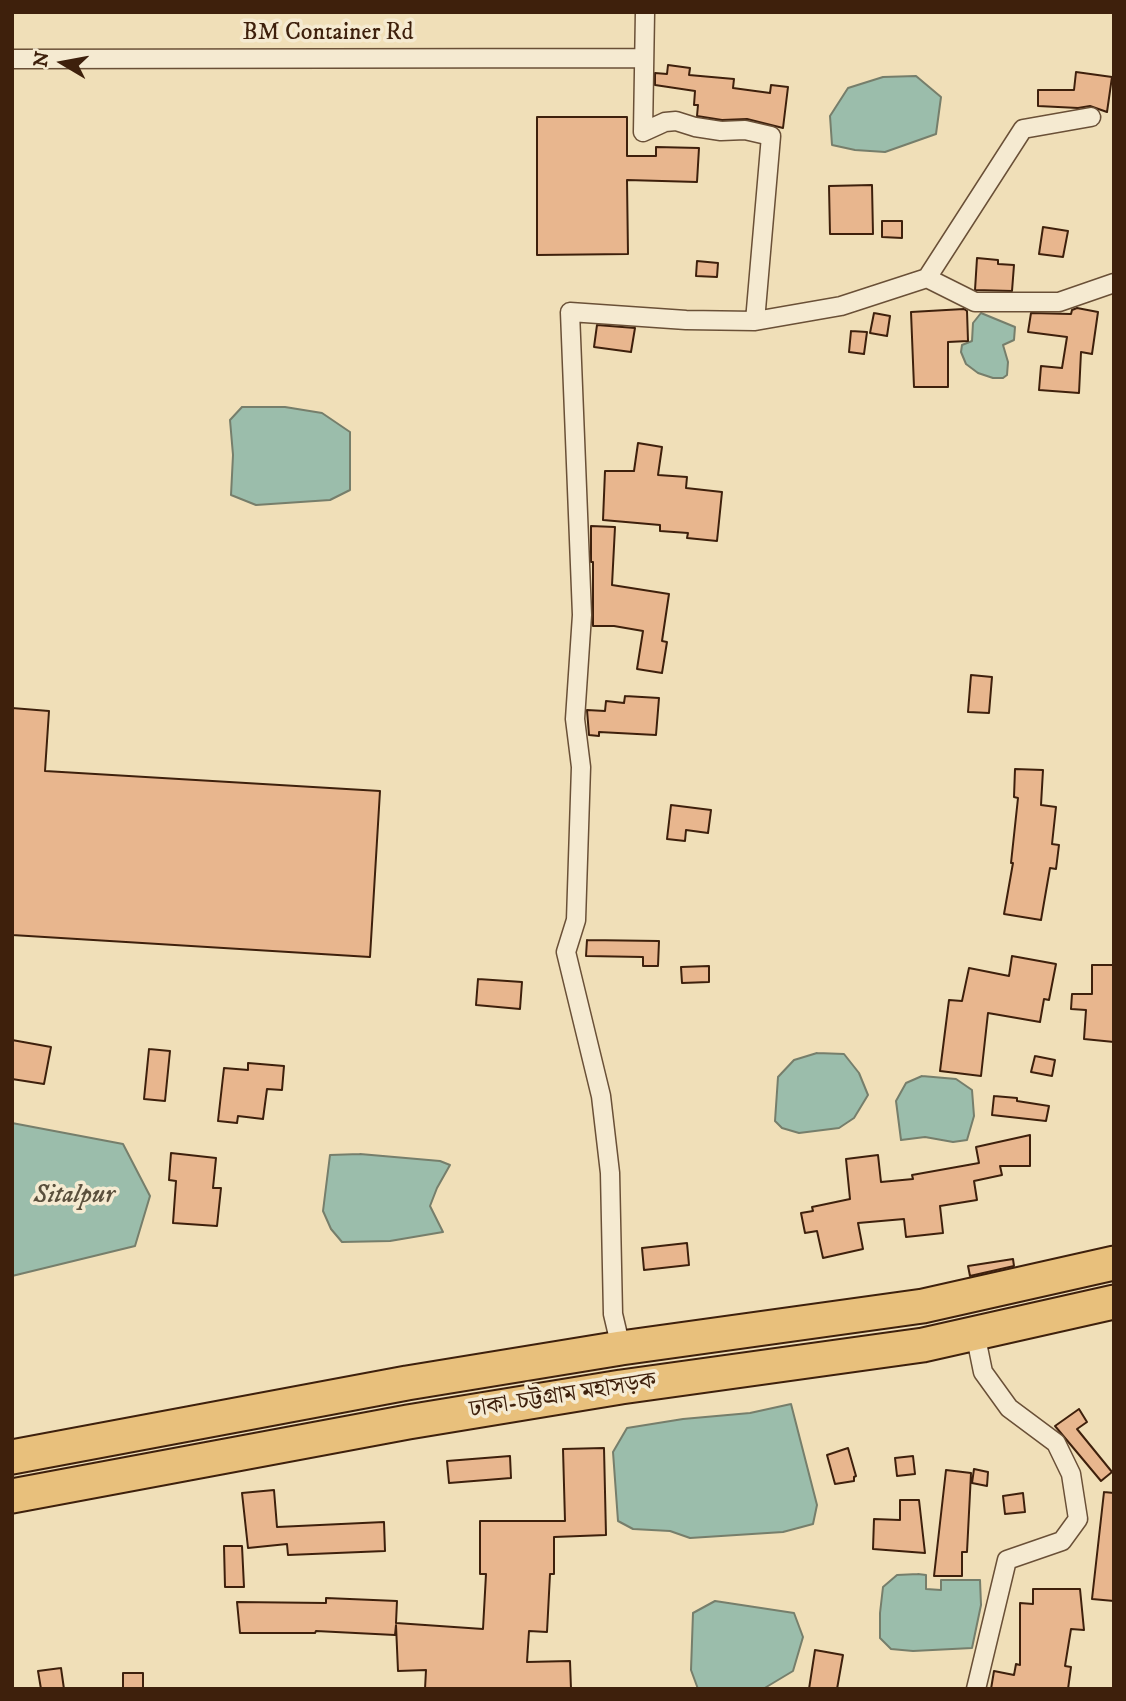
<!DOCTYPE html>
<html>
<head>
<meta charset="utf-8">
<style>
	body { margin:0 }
	#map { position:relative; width:1126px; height:1701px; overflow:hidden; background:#f0dfb8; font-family:"IM FELL DW Pica",serif }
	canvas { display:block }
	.frame { position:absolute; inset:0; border:14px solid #3e200c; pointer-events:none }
	.north { position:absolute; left:28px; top:28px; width:70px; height:70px; -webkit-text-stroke:5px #f5ead1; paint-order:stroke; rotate:280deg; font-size:19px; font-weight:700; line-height:28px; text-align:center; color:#3e200c }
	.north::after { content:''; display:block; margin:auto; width:24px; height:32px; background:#3e200c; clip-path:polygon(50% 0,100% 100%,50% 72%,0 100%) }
</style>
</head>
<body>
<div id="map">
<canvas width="1126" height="1701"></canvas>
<div class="frame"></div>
<div class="north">N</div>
</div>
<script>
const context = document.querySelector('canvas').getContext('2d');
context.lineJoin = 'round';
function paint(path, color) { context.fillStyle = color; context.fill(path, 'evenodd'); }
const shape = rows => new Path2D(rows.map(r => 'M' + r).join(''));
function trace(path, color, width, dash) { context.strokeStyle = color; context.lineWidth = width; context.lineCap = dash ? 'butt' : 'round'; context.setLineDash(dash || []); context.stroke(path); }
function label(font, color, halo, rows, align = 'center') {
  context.font = font + ' "IM FELL DW Pica","Noto Serif Bengali",serif'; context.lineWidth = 7; context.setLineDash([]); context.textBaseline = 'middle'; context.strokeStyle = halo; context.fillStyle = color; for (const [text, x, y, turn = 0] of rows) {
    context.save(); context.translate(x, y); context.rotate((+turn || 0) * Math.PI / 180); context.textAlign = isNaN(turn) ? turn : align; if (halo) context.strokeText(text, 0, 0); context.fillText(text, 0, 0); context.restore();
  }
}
const water = shape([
	[916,76,941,97,936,134,885,152,855,150,832,145,830,116,848,88,883,77,916,76],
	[981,313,1015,327,1014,340,1003,345,1008,362,1007,375,1003,378,993,378,978,373,966,364,961,352,962,345,972,341,973,323,981,313],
	[242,407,285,407,322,413,350,432,350,490,330,500,256,505,231,495,233,455,230,420,242,407],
	[817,1053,844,1054,859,1073,868,1095,854,1118,839,1128,799,1133,782,1128,775,1121,778,1077,794,1060,817,1053],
	[922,1076,956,1079,972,1090,974,1116,967,1140,953,1142,925,1137,901,1140,896,1101,906,1083,922,1076],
	[12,1123,123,1144,150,1196,135,1246,12,1276,12,1123],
	[360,1154,440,1161,450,1165,437,1188,430,1206,443,1232,390,1241,342,1242,331,1229,323,1211,330,1155,360,1154],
	[791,1404,817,1505,813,1524,783,1532,690,1538,670,1531,633,1529,618,1521,613,1452,627,1428,683,1419,750,1413,791,1404],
	[918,1574,926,1575,926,1589,941,1590,941,1580,980,1580,981,1605,972,1648,913,1651,891,1649,880,1638,880,1613,883,1587,897,1575,918,1574],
	[715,1601,794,1613,803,1637,793,1671,763,1689,698,1689,691,1670,693,1613,715,1601]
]);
const building = shape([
	[668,65,690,68,689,75,734,79,733,88,770,93,771,85,788,87,783,128,747,119,722,120,697,116,698,105,694,105,695,91,655,85,655,73,667,74,668,65],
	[1076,72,1112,77,1107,112,1090,106,1078,108,1038,106,1038,90,1074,90,1076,72],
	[537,117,627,117,627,156,656,156,656,147,699,148,697,182,627,180,628,254,537,255,537,117],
	[872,185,873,234,830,234,829,186,872,185],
	[882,221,902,221,902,238,882,237,882,221],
	[1043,227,1068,231,1063,257,1039,254,1043,227],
	[977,258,998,260,998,264,1014,265,1012,291,975,290,977,258],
	[697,261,718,263,717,277,696,276,697,261],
	[1077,308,1098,312,1092,354,1081,352,1079,393,1039,390,1041,366,1062,368,1067,337,1028,332,1031,313,1071,314,1072,310,1077,308],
	[964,309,967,311,968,341,948,342,948,387,914,387,911,312,964,309],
	[874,313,890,316,887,336,870,333,874,313],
	[597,325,635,328,631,352,594,347,597,325],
	[851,331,867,332,864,354,849,352,851,331],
	[638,443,662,447,658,475,687,477,686,488,722,492,717,541,687,538,688,533,660,531,660,525,603,520,605,471,634,471,638,443],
	[591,526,615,527,612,585,669,594,662,641,667,642,662,673,637,669,643,631,614,626,593,626,593,562,591,562,591,526],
	[971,675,992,677,989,713,968,712,971,675],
	[625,696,659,698,656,735,599,732,599,736,589,735,587,710,605,711,606,701,624,703,625,696],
	[12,708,49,711,45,771,380,791,370,957,12,935,12,708],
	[1015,769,1043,770,1041,805,1056,807,1052,844,1059,845,1056,869,1050,868,1041,920,1004,914,1013,863,1011,863,1018,798,1014,797,1015,769],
	[671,805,711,810,708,833,686,830,685,841,667,839,671,805],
	[587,940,659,941,658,966,643,966,643,957,586,956,587,940],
	[1012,956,1056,964,1049,1000,1044,999,1040,1022,988,1013,981,1076,940,1071,949,1000,962,1001,969,968,1009,976,1012,956],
	[1092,965,1114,965,1114,1042,1084,1039,1086,1010,1071,1009,1072,994,1092,994,1092,965],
	[709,966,709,982,682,983,681,967,709,966],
	[478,979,522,982,520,1009,476,1005,478,979],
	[12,1040,51,1047,44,1084,12,1079,12,1040],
	[149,1049,170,1051,165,1101,144,1099,149,1049],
	[1035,1056,1055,1060,1052,1076,1031,1072,1035,1056],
	[248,1063,284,1066,282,1090,267,1089,263,1119,238,1116,237,1123,218,1121,224,1068,248,1070,248,1063],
	[994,1096,1017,1098,1017,1101,1049,1106,1046,1121,992,1115,994,1096],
	[1030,1135,1030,1166,1000,1166,1002,1175,974,1181,977,1200,940,1206,943,1233,906,1237,904,1219,858,1223,863,1249,823,1258,817,1231,805,1233,801,1213,813,1211,812,1207,850,1199,846,1159,878,1155,881,1182,913,1179,912,1175,979,1163,976,1147,1030,1135],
	[171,1153,216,1158,213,1188,221,1188,217,1226,173,1223,176,1181,169,1180,171,1153],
	[687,1243,689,1265,644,1270,642,1248,687,1243],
	[1013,1259,1014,1266,970,1276,968,1266,1013,1259],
	[1079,1409,1087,1422,1077,1429,1112,1472,1101,1481,1055,1426,1079,1409],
	[604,1448,606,1535,554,1537,554,1574,550,1574,547,1632,529,1631,527,1662,570,1661,571,1689,425,1689,426,1670,398,1671,396,1625,395,1635,316,1631,315,1633,240,1633,237,1602,326,1603,326,1598,397,1601,396,1623,483,1629,486,1574,480,1574,480,1521,565,1521,563,1449,604,1448],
	[848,1448,856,1476,854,1477,854,1481,835,1484,827,1455,848,1448],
	[510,1456,511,1478,449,1483,447,1461,510,1456],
	[913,1456,915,1474,897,1476,895,1458,913,1456],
	[974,1469,988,1472,987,1486,972,1483,974,1469],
	[946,1470,971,1473,967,1552,962,1552,962,1576,934,1576,946,1470],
	[274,1490,277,1527,384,1522,385,1551,288,1555,287,1544,248,1548,242,1493,274,1490],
	[1104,1492,1114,1493,1114,1601,1092,1599,1104,1492],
	[1023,1493,1025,1512,1005,1514,1003,1496,1023,1493],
	[900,1500,919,1500,925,1553,873,1549,874,1519,900,1520,900,1500],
	[224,1546,242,1546,244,1587,225,1587,224,1546],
	[1033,1589,1080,1589,1084,1630,1071,1629,1065,1666,1071,1667,1068,1689,991,1689,994,1671,1014,1675,1016,1664,1020,1665,1020,1603,1033,1604,1033,1589],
	[815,1650,843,1655,837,1689,809,1689,815,1650],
	[61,1668,64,1689,41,1689,38,1671,61,1668],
	[123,1673,143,1673,143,1689,123,1689,123,1673]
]);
const street = shape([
	[12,59,644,58],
	[1091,117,1023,129,927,278,975,302,1059,302,1114,283],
	[755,321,841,306,927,278],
	[975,1333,983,1372,1009,1408,1056,1443,1071,1474,1078,1519,1062,1541,1007,1560,976,1689],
	[621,1348,613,1314,610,1173,601,1096,566,952,576,920,581,767,575,719,582,615,570,312,686,320,755,321,771,136,745,130,721,131,695,127,676,121,665,122,643,132,645,12]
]);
const highway = shape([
	[12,1457,407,1383,621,1348,923,1306,1114,1263],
	[12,1496,408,1422,621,1387,923,1345,1114,1302]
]);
const streetNames = [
	["BM Container Rd",328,34],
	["ঢাকা-চট্টগ্রাম মহাসড়ক",563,1397,-9]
];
const waterNames = [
	["Sitalpur",74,1197]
];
paint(water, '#9bbdab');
trace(water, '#767e6b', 2);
paint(building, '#e8b68e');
trace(building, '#3e200c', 2);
trace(street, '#6a5037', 21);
trace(highway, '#3e200c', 37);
trace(street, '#f5ead1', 18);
trace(highway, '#e8c07c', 33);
label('24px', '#3e200c', '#f5ead1', streetNames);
label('italic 26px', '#5a4f3c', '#f5ead1', waterNames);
</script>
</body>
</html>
